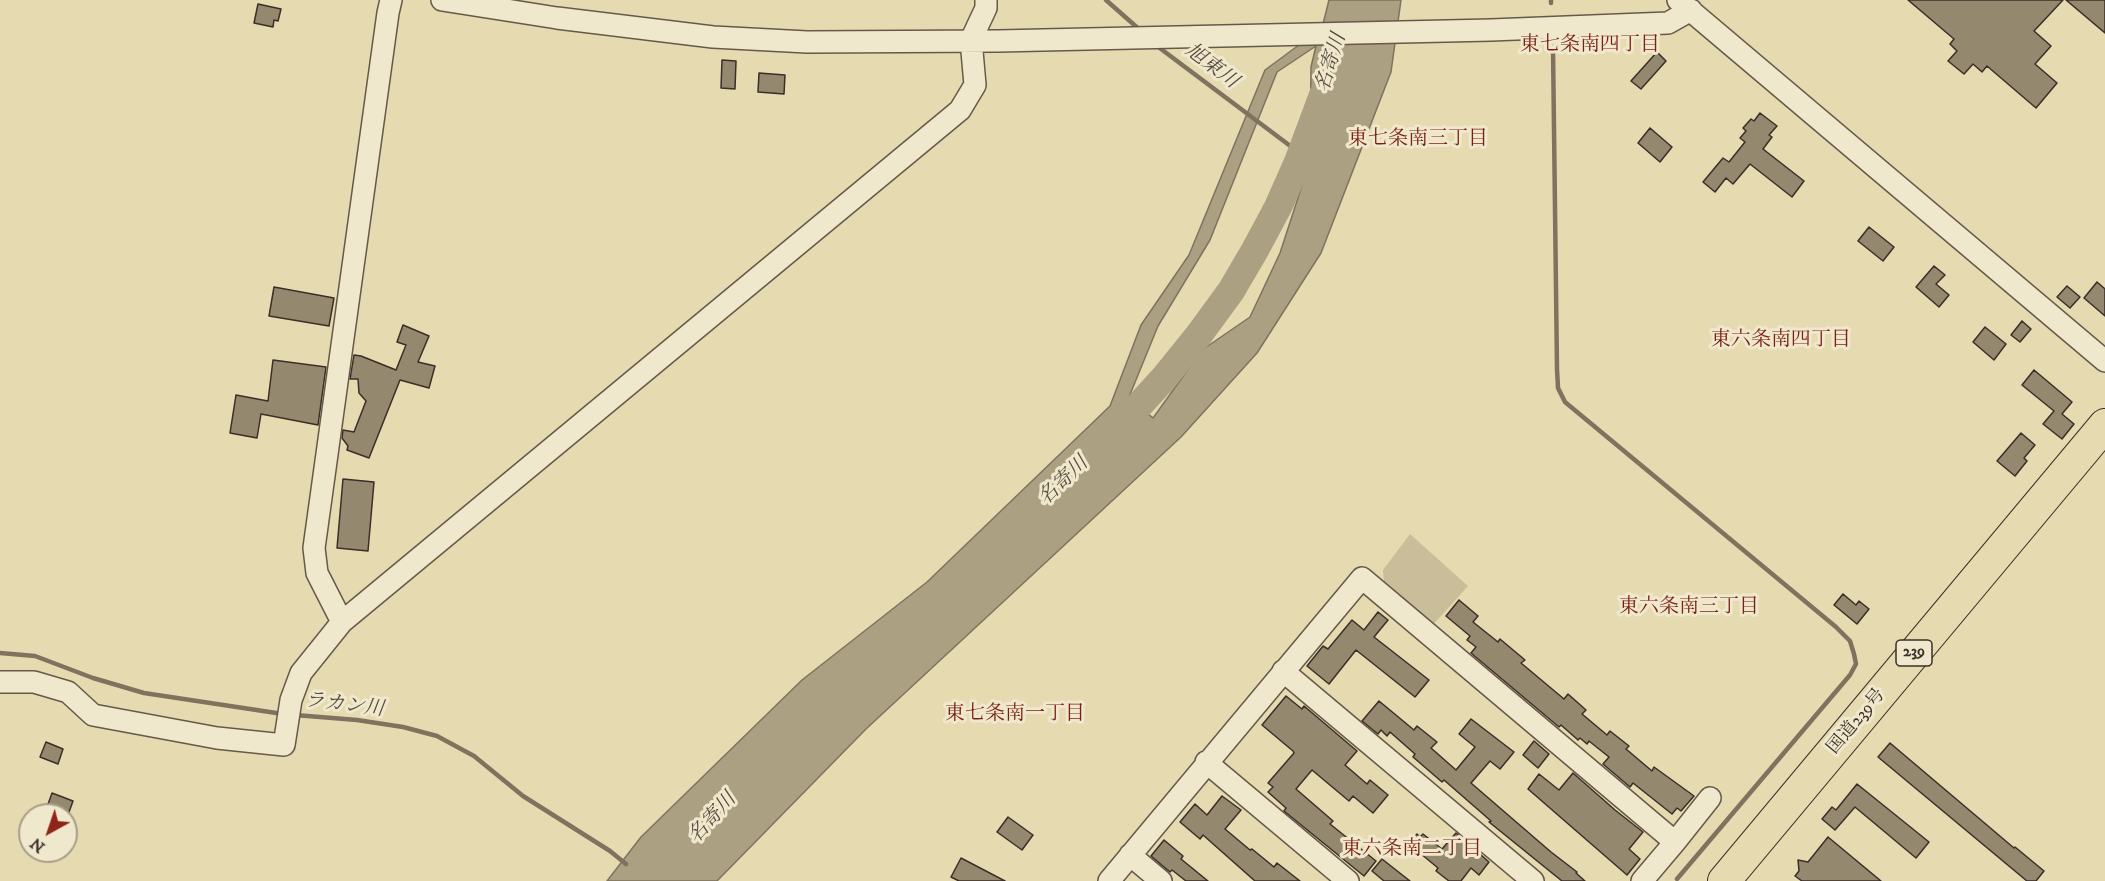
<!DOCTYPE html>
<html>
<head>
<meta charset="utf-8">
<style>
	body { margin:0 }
	#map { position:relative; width:2105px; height:881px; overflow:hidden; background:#e6dbb0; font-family:"IM FELL DW Pica",serif }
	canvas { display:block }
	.north { position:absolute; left:18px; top:803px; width:60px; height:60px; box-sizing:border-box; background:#efe8cc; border:2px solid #a79e8a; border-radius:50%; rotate:220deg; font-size:16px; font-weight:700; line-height:24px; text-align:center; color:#3c2e28 }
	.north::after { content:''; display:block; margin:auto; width:21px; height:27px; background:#8f2418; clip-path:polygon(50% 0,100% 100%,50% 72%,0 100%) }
</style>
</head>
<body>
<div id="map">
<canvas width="2105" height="881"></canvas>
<div class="north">N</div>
</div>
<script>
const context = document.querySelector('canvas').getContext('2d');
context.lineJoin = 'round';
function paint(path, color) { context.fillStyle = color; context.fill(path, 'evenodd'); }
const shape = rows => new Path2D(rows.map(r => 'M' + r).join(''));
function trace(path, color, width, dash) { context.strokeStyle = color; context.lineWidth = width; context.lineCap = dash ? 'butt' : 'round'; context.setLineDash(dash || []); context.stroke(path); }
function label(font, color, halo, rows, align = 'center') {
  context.font = font + ' "IM FELL DW Pica","Noto Serif JP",serif'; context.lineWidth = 6; context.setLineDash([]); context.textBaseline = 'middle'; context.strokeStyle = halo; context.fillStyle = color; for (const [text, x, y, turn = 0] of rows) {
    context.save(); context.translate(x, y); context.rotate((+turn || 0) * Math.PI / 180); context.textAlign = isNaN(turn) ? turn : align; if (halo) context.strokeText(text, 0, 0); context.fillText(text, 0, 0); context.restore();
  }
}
const green = shape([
	[1410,534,1468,586,1433,625,1384,584,1383,570]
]);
const water = shape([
	[1329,0,1401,0,1391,72,1321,253,1257,353,1181,437,866,729,717,881,607,881,641,837,802,680,927,582,1110,406,1141,325,1189,255,1265,70,1322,28,1329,0],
	[1316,46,1311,67,1310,161,1280,253,1250,317,1202,350,1153,418,1129,397,1158,326,1210,240,1277,72,1316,46]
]);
const stream = shape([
	[1106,0,1140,30],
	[1551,0,1551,3],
	[1157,46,1301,154],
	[1553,48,1557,369,1558,388,1565,402,1836,627,1850,641,1854,654,1856,664,1850,675,1677,879],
	[0,653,35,656,93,678,144,693,283,714],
	[295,715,357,720,403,727,437,736,474,756,523,796,610,851,626,864]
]);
const river = shape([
	[1112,435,1164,378,1198,336,1231,291,1255,250,1278,207,1298,162,1323,95]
]);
const building = shape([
	[1908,0,2063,0,2034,31,2051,46,2035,64,2057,83,2036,108,1987,66,1982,72,1973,64,1964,74,1948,61,1957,51,1950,44,1954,39,1908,0],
	[2066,0,2105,0,2105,33,2066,0],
	[258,4,281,9,278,21,274,20,273,27,254,23,258,4],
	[1657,52,1666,61,1641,89,1631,81,1657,52],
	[722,60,736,61,735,89,721,88,722,60],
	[759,73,785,75,784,94,758,92,759,73],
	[1760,113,1777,126,1769,135,1772,137,1763,149,1804,181,1792,197,1750,164,1733,184,1726,178,1715,192,1703,182,1723,158,1729,162,1745,142,1740,138,1746,131,1743,128,1751,119,1754,121,1760,113],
	[1650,128,1672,147,1660,162,1638,143,1650,128],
	[1869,227,1894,247,1883,261,1858,241,1869,227],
	[1934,266,1945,275,1936,284,1949,295,1939,307,1916,287,1934,266],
	[2097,282,2105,289,2105,316,2084,298,2097,282],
	[2067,286,2080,297,2070,308,2057,297,2067,286],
	[274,287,334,298,329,326,269,316,274,287],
	[2022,321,2031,329,2020,342,2011,335,2022,321],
	[403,325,429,336,418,362,435,366,429,388,400,380,369,458,347,450,348,446,342,438,343,430,354,432,366,401,359,393,358,379,350,379,354,355,361,356,396,370,406,345,397,342,403,325],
	[1985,327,2006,344,1994,360,1973,342,1985,327],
	[273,360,326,367,318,425,261,414,257,438,230,433,236,395,268,401,273,360],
	[2034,370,2072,402,2062,414,2074,424,2062,439,2043,424,2054,411,2022,385,2034,370],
	[2021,433,2035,445,2024,458,2027,461,2015,476,1997,461,2021,433],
	[343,479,374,482,368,551,337,548,343,479],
	[1843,594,1856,605,1859,601,1869,609,1857,624,1834,605,1843,594],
	[1459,600,1478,616,1473,622,1498,642,1500,639,1525,660,1521,663,1564,699,1568,694,1586,710,1582,714,1607,735,1610,731,1629,746,1626,749,1652,771,1654,767,1694,796,1681,811,1677,808,1672,814,1633,783,1630,787,1603,764,1609,757,1589,741,1587,744,1580,738,1578,740,1561,725,1559,727,1471,653,1476,647,1467,640,1470,636,1446,616,1459,600],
	[1378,612,1388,620,1374,637,1429,680,1415,697,1356,650,1329,684,1307,666,1323,646,1328,649,1352,620,1364,630,1378,612],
	[1286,696,1302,709,1304,706,1357,751,1345,765,1367,784,1370,780,1388,795,1373,813,1353,796,1349,801,1312,770,1296,789,1333,821,1330,824,1376,861,1364,876,1284,811,1286,808,1268,792,1273,787,1268,783,1294,753,1293,751,1262,725,1286,696],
	[1379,701,1414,730,1417,726,1437,742,1431,748,1456,770,1475,747,1459,734,1471,719,1514,752,1500,769,1490,761,1471,783,1551,852,1577,872,1576,873,1585,881,1562,881,1489,822,1491,821,1444,780,1442,782,1413,757,1415,754,1390,732,1387,736,1381,730,1378,734,1362,721,1379,701],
	[1534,741,1549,754,1538,768,1523,755,1534,741],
	[46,742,63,749,58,764,40,757,46,742],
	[1890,743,2014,848,2015,847,2044,871,2036,881,2027,881,1878,757,1890,743],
	[1573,773,1615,810,1643,832,1629,849,1640,859,1627,875,1528,789,1539,774,1559,790,1573,773],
	[1857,784,1929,842,1916,858,1855,807,1835,830,1822,819,1832,807,1836,810,1857,784],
	[52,793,73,801,68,815,47,807,52,793],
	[1222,796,1241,810,1225,829,1250,850,1252,849,1274,867,1277,863,1300,881,1255,881,1203,835,1200,839,1180,822,1195,804,1207,815,1222,796],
	[1008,817,1033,835,1022,850,997,832,1008,817],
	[1456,833,1489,862,1479,875,1471,868,1461,881,1449,881,1436,871,1438,868,1409,844,1417,834,1420,837,1423,834,1442,849,1456,833],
	[1828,837,1881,881,1802,881,1795,876,1799,871,1798,860,1808,862,1828,837],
	[1164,840,1183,856,1181,859,1208,881,1186,881,1172,870,1170,872,1151,856,1164,840],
	[961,858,1005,881,959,881,951,877,961,858],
	[1382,859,1410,881,1384,881,1372,871,1382,859]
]);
const minor = shape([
	[442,0,557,18,713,37,807,42,998,41,1491,30,1668,23,1691,10],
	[1678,0,2105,361],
	[342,622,317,573,314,548,388,13,391,0],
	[1283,671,1533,881],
	[0,682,34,682,68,692,93,715,217,738,284,745,291,700,301,673,342,622,960,110,975,85,971,40,986,8,986,0],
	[1206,762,1348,881],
	[1675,842,1710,798],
	[1130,855,1161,881],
	[1109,881,1362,578,1675,842,1642,881]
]);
const highway = shape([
	[1724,881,2105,425]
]);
const shields = [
	[1914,653,36]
];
const shieldNames = [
	["239",1914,653]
];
const streetNames = [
	["国道239号",1857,722,-50]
];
const neighbourhoodNames = [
	["東七条南四丁目",1590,46],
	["東七条南三丁目",1418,140],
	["東六条南四丁目",1781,341],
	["東六条南三丁目",1689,608],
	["東七条南一丁目",1015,715],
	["東六条南二丁目",1412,850]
];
const waterNames = [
	["名寄川",1332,63,-73],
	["旭東川",1211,67,37],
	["名寄川",1064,482,-44],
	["ラカン川",344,706,7],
	["名寄川",713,819,-48]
];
paint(green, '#c9be99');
paint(water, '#aca082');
trace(water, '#7f725e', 1.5);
trace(stream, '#7f725e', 4.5);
trace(river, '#aca082', 28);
paint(building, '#94886f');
trace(building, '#3c2e28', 1.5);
trace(minor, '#66594a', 24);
trace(highway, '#3c2e28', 34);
trace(minor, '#efe8cc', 21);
trace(highway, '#e6dbb0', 32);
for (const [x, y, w] of shields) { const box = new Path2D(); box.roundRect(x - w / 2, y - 13, w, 26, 4.5); context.fillStyle = '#efe8cc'; context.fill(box); trace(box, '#3c2e28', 1.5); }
label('bold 16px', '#3c2e28', null, shieldNames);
label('18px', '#3c2e28', '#efe8cc', streetNames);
label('20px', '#7a1f14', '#efe8cc', neighbourhoodNames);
label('italic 20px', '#584a3e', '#efe8cc', waterNames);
</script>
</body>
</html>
